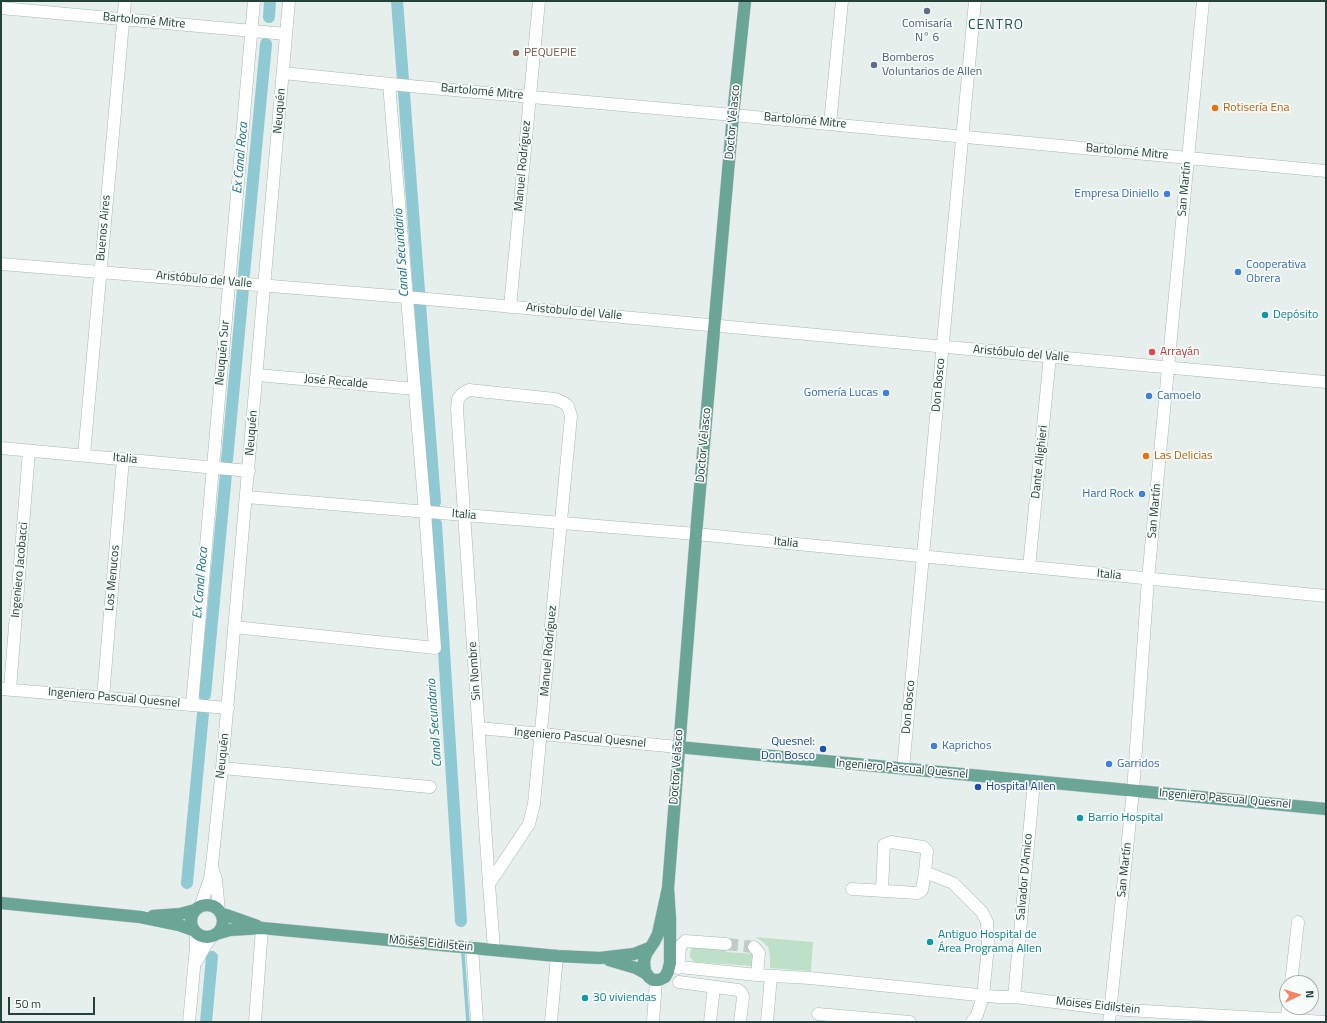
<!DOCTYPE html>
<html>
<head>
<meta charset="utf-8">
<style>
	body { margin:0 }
	#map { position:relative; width:1327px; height:1023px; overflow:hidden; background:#e6efeb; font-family:"Titillium Web",sans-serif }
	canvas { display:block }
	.frame { position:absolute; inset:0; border:2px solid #24423a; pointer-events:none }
	.north { position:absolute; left:1279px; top:975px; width:40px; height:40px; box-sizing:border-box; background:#f7fbf9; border:1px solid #a3b1ad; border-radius:50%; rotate:86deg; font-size:11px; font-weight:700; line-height:16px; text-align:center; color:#24423a }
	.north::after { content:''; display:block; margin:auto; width:14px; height:18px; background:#f4845f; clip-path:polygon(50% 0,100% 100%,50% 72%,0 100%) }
	.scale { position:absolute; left:8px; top:997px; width:87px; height:18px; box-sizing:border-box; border:2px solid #24423a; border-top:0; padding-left:5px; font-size:12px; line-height:14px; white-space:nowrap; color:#24423a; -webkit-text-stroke:3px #f7fbf9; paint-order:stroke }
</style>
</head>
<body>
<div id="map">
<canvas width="1327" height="1023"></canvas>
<div class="frame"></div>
<div class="north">N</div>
<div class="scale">50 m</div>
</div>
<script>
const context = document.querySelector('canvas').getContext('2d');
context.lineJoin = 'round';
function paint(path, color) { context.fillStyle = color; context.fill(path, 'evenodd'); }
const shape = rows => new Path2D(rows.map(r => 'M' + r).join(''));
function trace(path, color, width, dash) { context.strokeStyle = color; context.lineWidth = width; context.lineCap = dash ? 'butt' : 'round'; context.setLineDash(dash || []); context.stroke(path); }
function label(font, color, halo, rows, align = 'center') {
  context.font = font + ' "Titillium Web",sans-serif'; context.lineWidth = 3.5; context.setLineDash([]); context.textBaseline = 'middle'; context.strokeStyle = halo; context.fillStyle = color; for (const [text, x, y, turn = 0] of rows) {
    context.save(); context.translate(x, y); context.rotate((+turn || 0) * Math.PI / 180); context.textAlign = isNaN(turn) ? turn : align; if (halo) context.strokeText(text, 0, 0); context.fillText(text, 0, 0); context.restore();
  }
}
const green = shape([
	[755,937,813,942,811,971,770,968,770,956,768,947,763,942],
	[692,947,726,948,726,952,754,954,752,966,694,962,690,957,690,952]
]);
const stream = shape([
	[463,954,468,1022]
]);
const canal = shape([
	[397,1,435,502],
	[269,17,270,1],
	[244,274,266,44],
	[227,460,243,289],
	[436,524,461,921],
	[205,695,226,474],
	[187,883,203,713],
	[206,1022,212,957]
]);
const minorTunnel = shape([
	[726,944,754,947]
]);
const minor = shape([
	[1,8,286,34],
	[283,73,420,87,733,115,1326,171],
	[830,124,842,1],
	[1,264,406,297,1326,382],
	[510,307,539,1],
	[257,375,415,389],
	[1,448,249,471],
	[84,455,125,1],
	[246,497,696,534,1326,596],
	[1029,567,1050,356],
	[234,627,435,648,425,512,389,84],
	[1,689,228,708],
	[10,689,29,451],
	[103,697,123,459],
	[192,705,254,1],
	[479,728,678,747],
	[222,768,430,787],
	[903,769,975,1],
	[213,870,216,880,219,911],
	[489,884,529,824,534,804,571,416,568,406,564,403,555,399,469,390,462,394,458,399,457,409,489,884,494,949],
	[852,889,917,893,922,890,925,872,953,883,982,912,987,922,988,946,983,996,977,1015,972,1022],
	[882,891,884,845,891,842,923,847,927,851,925,872],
	[200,907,210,879,212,865,222,768,289,1],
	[472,947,477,1022],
	[754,947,759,953,757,975],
	[197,961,205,946,211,937],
	[670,966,757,975,810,978,998,997,1014,997,1111,1009,1326,1022],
	[678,968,680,947,685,941,726,944],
	[679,982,738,990,741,992,743,997,740,1022],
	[1291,983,1298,922],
	[1014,997,1034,781],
	[818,1014,910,1022],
	[1287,1019,1288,1007],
	[189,1022,196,947,196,934],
	[255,1022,262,928],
	[551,1022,557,956],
	[653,1022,656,980],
	[710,1022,714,987],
	[767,1022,771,976],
	[1109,1022,1133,791,1148,579,1203,1]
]);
const major = shape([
	[678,747,1326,809],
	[668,888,670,919,670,963,668,971,665,977,659,980,653,980,649,977,645,972,644,961,646,954,654,942,658,934,668,888,696,534,733,115,745,1],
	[1,903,140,917,179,925,193,930],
	'191 921a16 16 0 1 1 32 0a16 16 0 1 1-32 0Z',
	[222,915,226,915,257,926],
	[153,916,180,914,195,910],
	[216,934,230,930,262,928,557,956,600,958,634,954,649,948],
	[609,960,636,968,647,974]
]);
const markers = [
	[927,11,4,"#5c6f8a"],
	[516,53,4,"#8d6e63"],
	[874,65,4,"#5c6f8a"],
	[1215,108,4,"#e8710a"],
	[1167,194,4,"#3f7fe0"],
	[1238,272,4,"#3f7fe0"],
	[1265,315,4,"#0f9aa8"],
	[1152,352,4,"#e0444e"],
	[886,393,4,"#3f7fe0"],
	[1149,396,4,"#3f7fe0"],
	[1146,456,4,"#e8710a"],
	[1142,494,4,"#3f7fe0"],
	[934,746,4,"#3f7fe0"],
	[823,749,4,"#1a4fb4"],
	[1109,764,4,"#3f7fe0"],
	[978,787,4,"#1a4fb4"],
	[1080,818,4,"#0f9aa8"],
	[930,942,4,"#0f9aa8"],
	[585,998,4,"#0f9aa8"]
];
const streetNames = [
	["Bartolomé Mitre",144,21,5],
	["Bartolomé Mitre",482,92,5],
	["Neuquén",280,111,-85],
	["Bartolomé Mitre",805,121,5],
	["Doctor Velasco",733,122,-85],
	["Bartolomé Mitre",1127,152,5],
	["Manuel Rodríguez",523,166,-85],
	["San Martín",1185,189,-85],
	["Buenos Aires",104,228,-85],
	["Aristóbulo del Valle",204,280,5],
	["Aristobulo del Valle",574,312,5],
	["Neuquén Sur",223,353,-85],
	["Aristóbulo del Valle",1021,354,5],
	["José Recalde",336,382,5],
	["Don Bosco",939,385,-85],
	["Neuquén",252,433,-85],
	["Doctor Velasco",704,445,-85],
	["Italia",125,459,5],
	["Dante Alighieri",1040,462,-84],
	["San Martín",1155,511,-85],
	["Italia",464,515,5],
	["Italia",786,543,6],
	["Ingeniero Jacobacci",20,570,-85],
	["Italia",1109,575,6],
	["Los Menucos",113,578,-85],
	["Manuel Rodríguez",549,651,-85],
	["Sin Nombre",475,671,-94],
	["Ingeniero Pascual Quesnel",114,698,5],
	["Don Bosco",909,707,-85],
	["Ingeniero Pascual Quesnel",580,738,5],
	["Neuquén",223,756,-84],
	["Doctor Velasco",677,767,-86],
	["Ingeniero Pascual Quesnel",902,769,5],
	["Ingeniero Pascual Quesnel",1225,799,5],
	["San Martín",1125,870,-84],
	["Salvador D'Amico",1025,877,-85],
	["Moisés Eidilstein",431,944,5],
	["Moises Eidilstein",1098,1006,6]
];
const serviceNames = [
	["Comisaría",927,24],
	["N° 6",927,38],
	["Bomberos",882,58,"left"],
	["Voluntarios de Allen",882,72,"left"]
];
const educationNames = [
	["PEQUEPIE",524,53]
];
const foodNames = [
	["Rotisería Ena",1223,108],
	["Las Delicias",1154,456]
];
const shopNames = [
	["Empresa Diniello",1159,194,"right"],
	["Cooperativa",1246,265],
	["Obrera",1246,279],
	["Gomería Lucas",878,393,"right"],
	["Camoelo",1157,396],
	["Hard Rock",1134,494,"right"],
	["Kaprichos",942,746],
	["Garridos",1117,764]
];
const cultureNames = [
	["Depósito",1273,315],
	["Barrio Hospital",1088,818],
	["Antiguo Hospital de",938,935],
	["Área Programa Allen",938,949],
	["30 viviendas",593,998]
];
const healthNames = [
	["Arrayán",1160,352]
];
const transitNames = [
	["Quesnel:",815,742],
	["Don Bosco",815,756],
	["Hospital Allen",986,787,"left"]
];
const waterNames = [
	["Ex Canal Roca",241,158,-85],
	["Canal Secundario",402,253,-94],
	["Ex Canal Roca",201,583,-85],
	["Canal Secundario",435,723,-94]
];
const quarterNames = [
	["CENTRO",996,26]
];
paint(green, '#bfe0c8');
trace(stream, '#8ec9d4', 3.5);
trace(canal, '#8ec9d4', 12);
trace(minorTunnel, '#bfccc8', 12, [12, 6]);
trace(minor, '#a8b8b2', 13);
trace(major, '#c2cac8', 13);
trace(minor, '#fff', 12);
trace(major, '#6aa596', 12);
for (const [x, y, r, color] of markers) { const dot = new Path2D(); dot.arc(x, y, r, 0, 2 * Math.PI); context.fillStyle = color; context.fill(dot); trace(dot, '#f7fbf9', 1.5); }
label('12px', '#24423a', '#f7fbf9', streetNames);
label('12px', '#4e5e75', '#f7fbf9', serviceNames);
label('12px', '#785e54', '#f7fbf9', educationNames, 'left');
label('12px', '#c56008', '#f7fbf9', foodNames, 'left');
label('12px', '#366cbe', '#f7fbf9', shopNames, 'left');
label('12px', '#0d838f', '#f7fbf9', cultureNames, 'left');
label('12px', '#be3a42', '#f7fbf9', healthNames, 'left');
label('12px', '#164399', '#f7fbf9', transitNames, 'right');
label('italic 13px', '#1c6f80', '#f7fbf9', waterNames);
context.letterSpacing = '1px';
label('14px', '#1f5548', '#f7fbf9', quarterNames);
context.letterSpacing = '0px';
</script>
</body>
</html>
